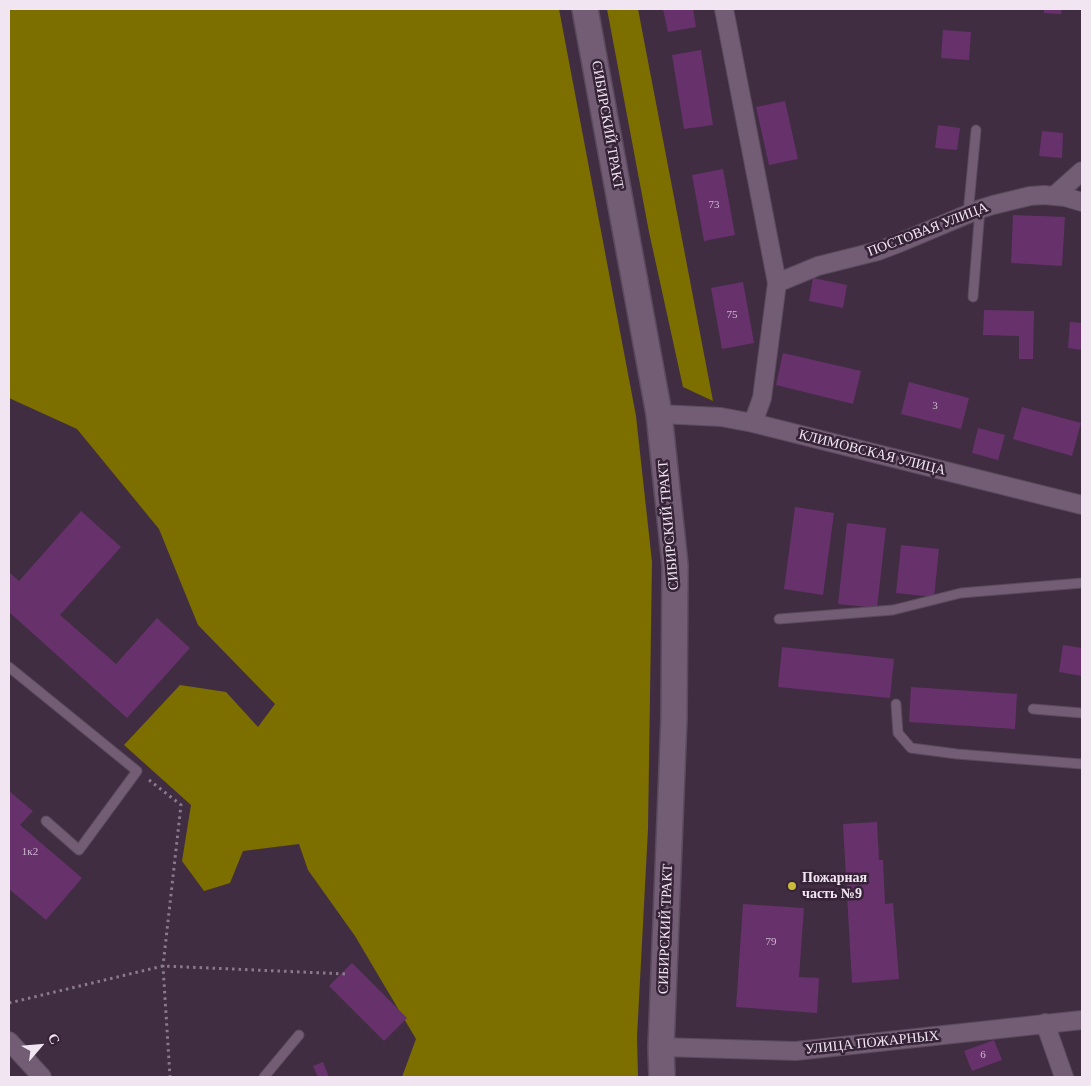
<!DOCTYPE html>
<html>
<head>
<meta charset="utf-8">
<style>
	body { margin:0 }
	#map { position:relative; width:1091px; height:1086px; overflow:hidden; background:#402d42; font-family:Georgia,serif }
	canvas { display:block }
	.frame { position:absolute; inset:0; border:10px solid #f1e5f2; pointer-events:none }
	.north { position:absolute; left:15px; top:1021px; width:50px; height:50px; -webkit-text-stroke:4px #362337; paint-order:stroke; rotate:63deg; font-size:14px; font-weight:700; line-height:20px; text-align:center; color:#f1e5f2 }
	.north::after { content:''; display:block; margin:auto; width:18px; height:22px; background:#f1e5f2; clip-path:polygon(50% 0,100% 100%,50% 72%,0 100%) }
</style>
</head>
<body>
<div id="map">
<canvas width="1091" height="1086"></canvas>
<div class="frame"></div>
<div class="north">С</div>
</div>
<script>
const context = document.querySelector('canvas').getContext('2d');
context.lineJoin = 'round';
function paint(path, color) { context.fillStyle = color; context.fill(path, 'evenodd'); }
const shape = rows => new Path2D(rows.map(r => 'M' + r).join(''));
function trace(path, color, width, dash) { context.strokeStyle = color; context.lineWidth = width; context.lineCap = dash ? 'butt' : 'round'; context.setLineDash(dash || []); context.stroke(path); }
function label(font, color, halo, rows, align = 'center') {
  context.font = font + ' Georgia,serif'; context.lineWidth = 5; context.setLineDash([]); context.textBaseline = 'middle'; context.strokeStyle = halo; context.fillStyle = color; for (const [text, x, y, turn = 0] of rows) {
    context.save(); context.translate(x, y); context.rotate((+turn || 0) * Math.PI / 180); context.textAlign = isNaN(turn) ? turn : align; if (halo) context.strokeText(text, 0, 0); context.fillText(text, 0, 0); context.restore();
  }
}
const forest = shape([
	[9,9,559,9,636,416,652,562,648,829,637,1037,638,1077,402,1077,416,1039,355,936,308,870,299,844,243,851,230,883,204,891,182,861,191,805,124,745,180,685,226,692,258,727,275,704,198,625,159,529,77,429,9,398],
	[607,9,638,9,713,401,683,387,649,232]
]);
const building = shape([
	[663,9,693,9,696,27,668,32],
	[1044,9,1062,9,1061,14,1044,13],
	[943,30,971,32,969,60,941,58],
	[701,50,713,125,684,129,672,55],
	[785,101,798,159,769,165,756,107],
	[938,125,960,128,957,150,935,148],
	[1042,131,1063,133,1062,158,1039,156],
	[723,169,735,235,704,241,692,175],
	[1013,215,1065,217,1062,266,1011,263],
	[813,278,847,285,843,308,809,301],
	[743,282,754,343,722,349,711,288],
	[984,310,1034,311,1033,359,1019,359,1019,336,983,335],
	[1070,322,1082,323,1082,350,1068,348],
	[783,353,861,371,853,404,776,385],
	[909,382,969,398,961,429,901,414],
	[1022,407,1081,423,1072,456,1013,439],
	[978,428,1005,435,998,460,972,453],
	[795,507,834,513,823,595,784,589],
	[81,511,121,547,60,615,116,664,157,618,190,648,127,718,9,612,9,572,19,581],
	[847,523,886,528,877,608,838,604],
	[901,545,939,549,934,597,896,593],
	[1063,645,1082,648,1082,676,1059,672],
	[782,647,894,659,890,698,778,687],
	[911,687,1017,694,1015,729,909,722],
	[9,791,33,811,20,825,82,878,46,920,9,889],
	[877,822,879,860,883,860,885,904,893,903,899,979,852,983,843,824],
	[743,904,804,908,799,977,819,978,817,1013,736,1007],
	[352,963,407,1018,384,1041,329,986],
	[994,1040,1002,1060,972,1071,964,1051],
	[323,1062,329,1077,318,1077,313,1066]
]);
const path = shape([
	[149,780,181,805,163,966,170,1077],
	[9,1003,163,966,347,974]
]);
const service = shape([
	[968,214,976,130],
	[973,297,980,209],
	[779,619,893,610,961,593,1082,583],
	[9,667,137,771,79,850,46,821],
	[896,704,898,733,911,748,957,754,1082,764],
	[1033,709,1082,713],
	[264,1077,299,1035]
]);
const minor = shape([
	[724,9,777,283,762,398,753,423],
	[1054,196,1082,171],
	[777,283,818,266,878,251,899,243,980,209,993,205,1030,196,1044,195,1065,197,1082,202],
	[659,414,721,417,753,423,1082,505],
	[1045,1023,1064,1077],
	[9,1041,42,1077],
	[661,1047,796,1051,1082,1020]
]);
const secondary = shape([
	[585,9,659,414,675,565,674,718,661,1047,662,1077]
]);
const markers = [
	[792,886,5,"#caba39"]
];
const numberNames = [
	["73",714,205],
	["75",732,315],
	["3",935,406],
	["1к2",30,852],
	["79",771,942],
	["6",983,1055]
];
const streetNames = [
	["СИБИРСКИЙ ТРАКТ",607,125,80],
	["ПОСТОВАЯ УЛИЦА",928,230,-21],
	["КЛИМОВСКАЯ УЛИЦА",872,453,14],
	["СИБИРСКИЙ ТРАКТ",669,525,-95],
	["СИБИРСКИЙ ТРАКТ",666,929,-88],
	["УЛИЦА ПОЖАРНЫХ",872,1043,-6]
];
const poiNames = [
	["Пожарная",802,878],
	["часть №9",802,894]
];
paint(forest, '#7c6f00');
paint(building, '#67316c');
trace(service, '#5b4a5d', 11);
trace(minor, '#5b4a5d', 20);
trace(secondary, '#5b4a5d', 28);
trace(path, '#8a7a8c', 3, [2.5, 4]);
trace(service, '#725d74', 9);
trace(minor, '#725d74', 18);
trace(secondary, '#725d74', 25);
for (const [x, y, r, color] of markers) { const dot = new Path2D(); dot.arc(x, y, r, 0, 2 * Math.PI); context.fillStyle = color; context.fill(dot); trace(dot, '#362337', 2); }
label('11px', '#ceb8d0', null, numberNames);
label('14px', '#f1e5f2', '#362337', streetNames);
label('bold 14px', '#f1e5f2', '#362337', poiNames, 'left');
</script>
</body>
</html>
